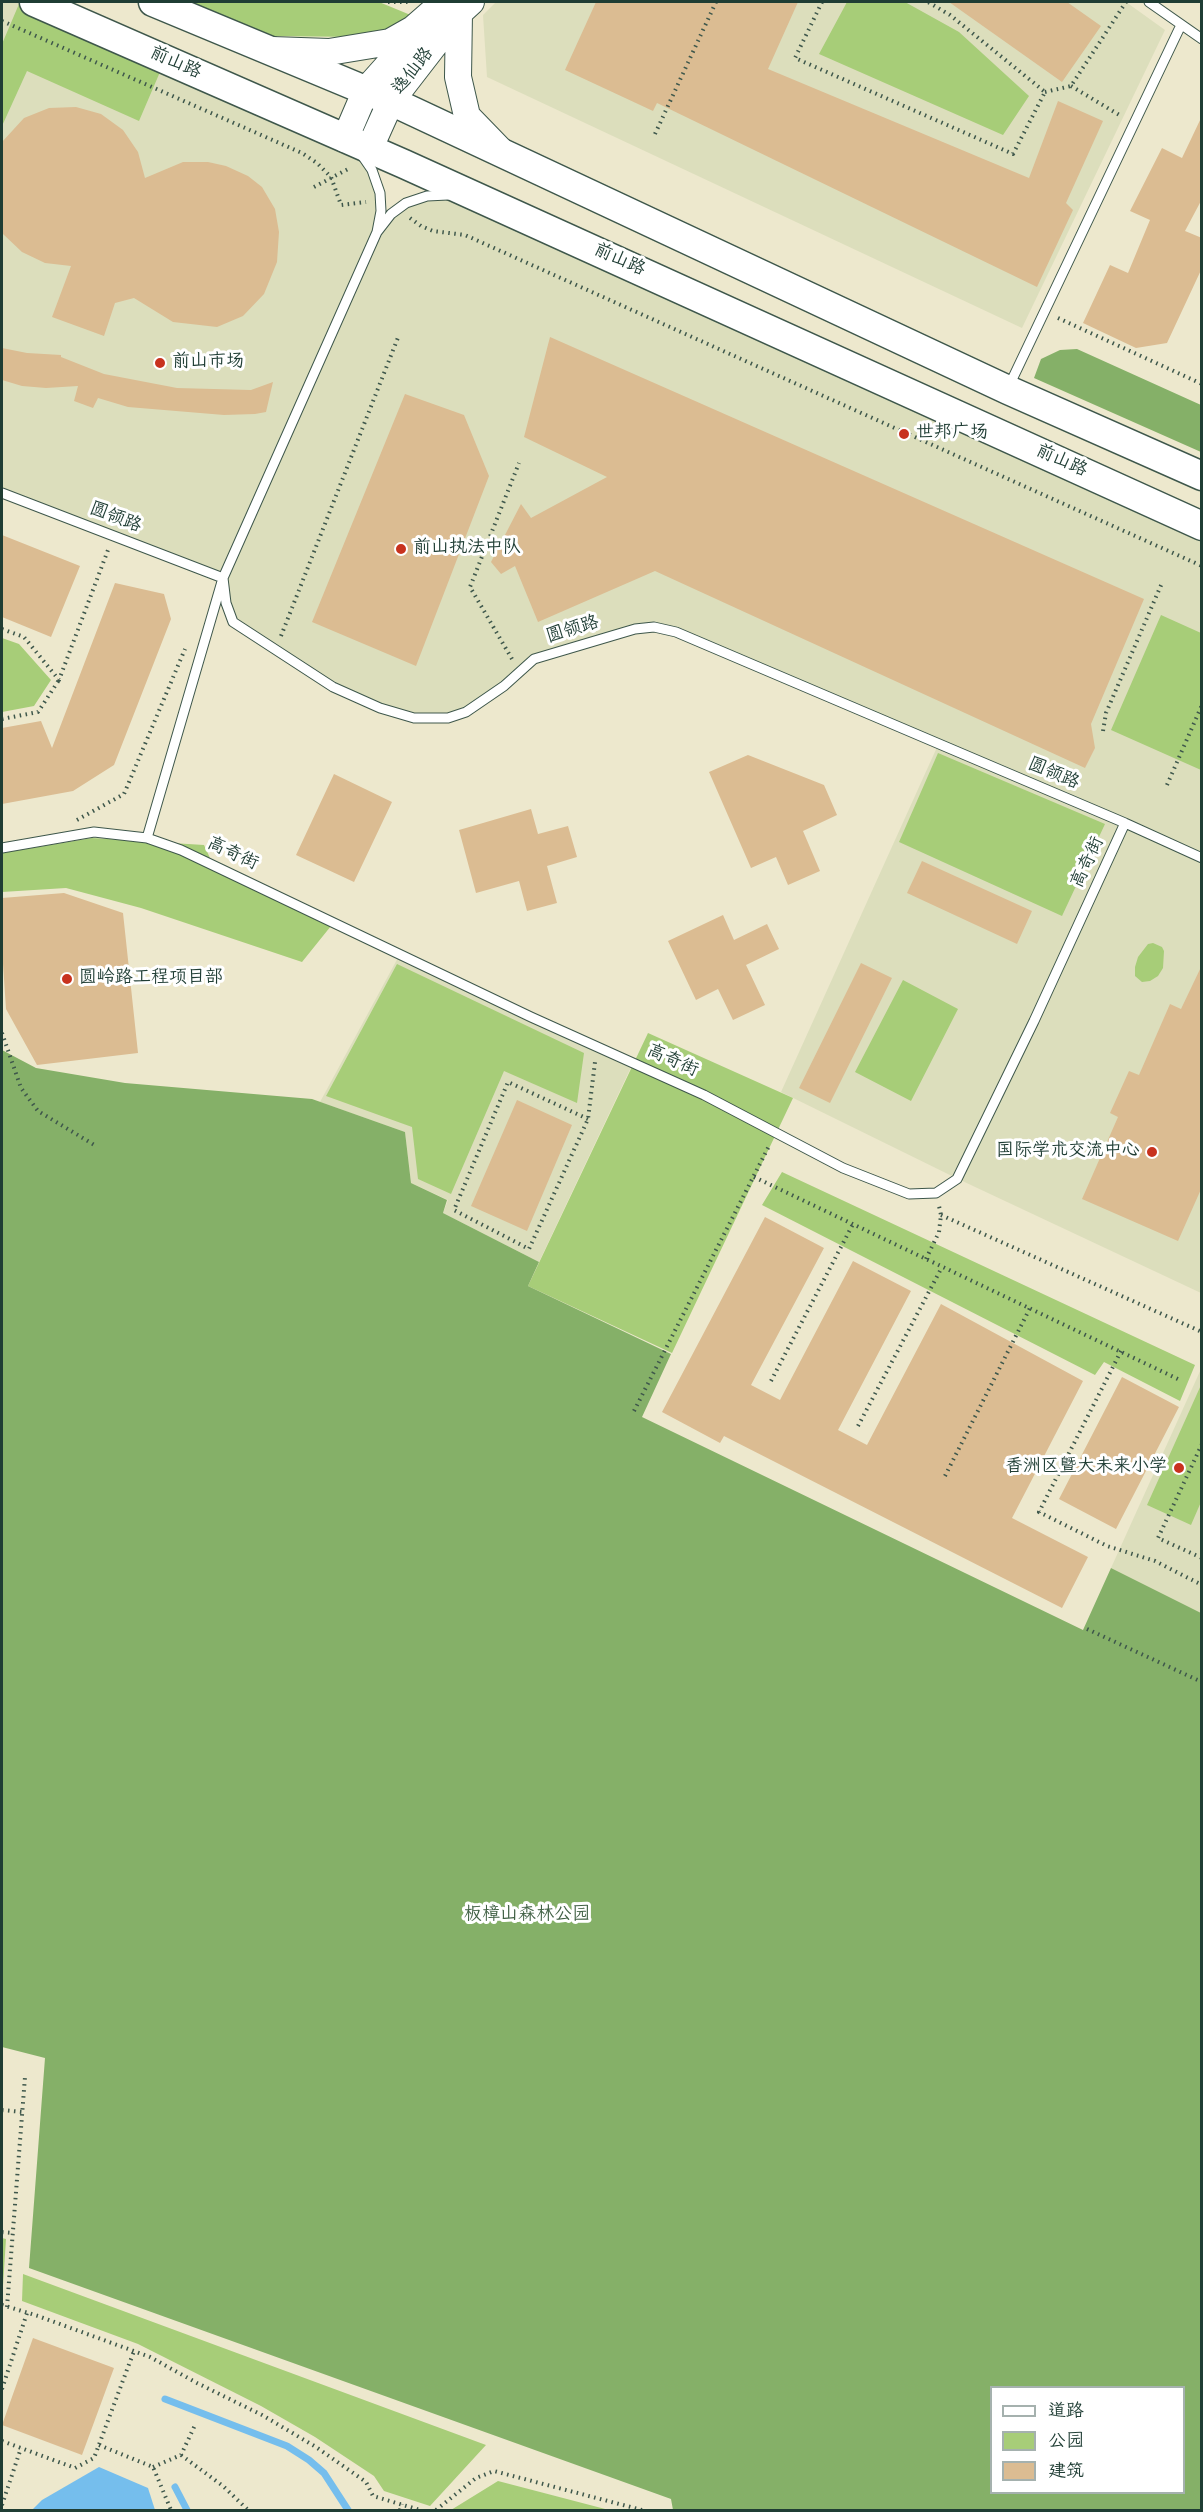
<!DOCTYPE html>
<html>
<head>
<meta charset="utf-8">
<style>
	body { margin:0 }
	#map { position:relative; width:1203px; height:2512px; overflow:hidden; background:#ede8cd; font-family:Kalam,"LXGW WenKai TC",sans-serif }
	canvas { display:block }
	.frame { position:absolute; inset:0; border:3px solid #1f3d34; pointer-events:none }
	.legend { position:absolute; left:990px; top:2386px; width:195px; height:108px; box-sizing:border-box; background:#fff; border:2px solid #a5b1ae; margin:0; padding:8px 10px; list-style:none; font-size:18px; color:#1f3d34 }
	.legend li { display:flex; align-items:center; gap:12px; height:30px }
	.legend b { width:30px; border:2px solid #a5b1ae }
</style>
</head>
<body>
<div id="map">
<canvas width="1203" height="2512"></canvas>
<div class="frame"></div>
<ul class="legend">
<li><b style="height:8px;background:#fff"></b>道路</li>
<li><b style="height:16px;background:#a7cd78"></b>公园</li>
<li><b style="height:16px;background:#dbbc92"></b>建筑</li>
</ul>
</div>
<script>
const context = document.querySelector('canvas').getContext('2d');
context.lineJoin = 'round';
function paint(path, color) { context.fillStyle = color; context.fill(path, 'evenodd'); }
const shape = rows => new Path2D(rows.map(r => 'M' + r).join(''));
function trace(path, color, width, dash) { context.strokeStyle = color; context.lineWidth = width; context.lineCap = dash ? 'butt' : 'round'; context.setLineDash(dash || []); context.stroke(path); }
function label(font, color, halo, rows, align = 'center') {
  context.font = font + ' Kalam,"LXGW WenKai TC",sans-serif'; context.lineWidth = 6; context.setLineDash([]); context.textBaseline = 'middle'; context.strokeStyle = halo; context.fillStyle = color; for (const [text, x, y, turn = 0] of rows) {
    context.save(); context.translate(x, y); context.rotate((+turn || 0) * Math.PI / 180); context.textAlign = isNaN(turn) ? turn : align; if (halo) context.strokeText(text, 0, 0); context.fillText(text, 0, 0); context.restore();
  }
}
const built = shape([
	[2,2,34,2,353,147,377,183,379,222,406,203,438,195,1201,526,1201,1293,956,1178,781,1092,938,745,654,627,534,659,504,686,447,717,414,718,333,687,234,622,223,578,2,493],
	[496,2,1126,2,1165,30,1022,328,487,77,483,15],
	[400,954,633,1063,539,1262,443,1213,448,1200,411,1183,405,1132,320,1102],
	[1201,1369,1201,1613,1111,1568]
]);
const green = shape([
	[189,2,379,2,413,16,387,32,357,37,273,36],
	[847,2,905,2,959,32,1029,96,1003,135,819,54],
	[19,4,163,65,139,121,27,71,2,126,2,44],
	[1161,615,1201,633,1201,770,1111,730],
	[2,638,19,644,51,680,34,706,2,712],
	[938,753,1105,824,1062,916,899,842],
	[92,838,204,845,216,871,331,926,302,962,141,908,66,888,2,892,2,853],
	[1153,943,1162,947,1164,951,1163,968,1158,976,1150,981,1142,982,1135,976,1135,967,1138,957,1148,944],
	[397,964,584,1053,577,1103,504,1071,451,1194,418,1179,412,1127,326,1096],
	[903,980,958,1009,911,1101,855,1072],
	[648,1033,793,1098,672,1353,528,1286],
	[782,1172,1195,1365,1180,1401,1104,1362,1095,1375,762,1205],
	[1201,1385,1201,1502,1191,1525,1147,1505],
	[2,2238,6,2239,2,2301],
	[23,2274,486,2445,430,2506,384,2491,374,2476,315,2437,261,2406,138,2344,22,2301],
	[498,2481,609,2510,451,2510]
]);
const forest = shape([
	[1077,349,1201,405,1201,452,1034,378,1041,359,1060,350],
	[2,1050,36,1068,125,1083,312,1099,405,1132,411,1183,447,1200,443,1213,539,1262,528,1286,671,1354,642,1417,1083,1630,1111,1568,1201,1613,1201,2510,673,2510,671,2499,29,2268,45,2058,2,2047],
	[992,2388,1184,2388,1184,2492,992,2492]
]);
const water = shape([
	[99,2467,148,2488,155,2510,32,2510,42,2500]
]);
const stream = shape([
	[165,2399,287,2446,309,2460,324,2473,348,2510],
	[175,2487,187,2510]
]);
const building = shape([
	[596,2,798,2,768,69,1029,178,1058,101,1103,121,1066,203,1073,210,1037,287,657,103,653,111,565,70],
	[949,2,1067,2,1101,26,1062,82],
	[76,107,101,114,123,130,138,152,145,178,183,162,208,162,226,166,248,176,262,187,275,209,279,232,277,262,264,294,243,316,217,327,173,322,134,298,115,303,104,336,52,317,71,266,45,263,22,252,3,234,2,231,2,142,24,118,49,108],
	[1202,116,1202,199,1185,231,1202,238,1202,268,1167,343,1136,348,1083,323,1110,265,1128,273,1150,220,1130,211,1162,148,1182,158],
	[550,337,1144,599,1091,724,1095,748,1085,768,655,571,538,622,515,566,501,574,491,562,521,504,531,518,607,477,524,437],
	[2,348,27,353,61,355,61,357,104,374,177,388,251,390,273,382,266,412,255,414,224,415,128,407,98,398,93,408,74,401,78,386,46,388,22,386,2,380],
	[405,394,464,415,489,476,416,666,312,622],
	[2,535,80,566,51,637,2,617],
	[115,583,164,594,171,619,114,765,73,791,2,804,2,728,41,721,52,748],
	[748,755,824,785,837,815,803,831,820,871,788,885,776,857,751,868,709,772],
	[334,774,392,802,354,882,296,855],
	[531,809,538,834,568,826,577,857,547,866,557,903,527,911,519,881,476,893,459,830],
	[922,861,1032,911,1017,944,907,893],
	[64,893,123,913,138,1053,37,1065,6,1009,2,949,2,898],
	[723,915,734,940,767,924,779,949,746,965,765,1005,733,1020,718,989,696,1000,668,941],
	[861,963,892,978,830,1103,799,1088],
	[1202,965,1202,1187,1178,1241,1082,1199,1118,1117,1110,1113,1129,1071,1139,1075,1170,1004,1181,1009],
	[517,1100,572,1125,527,1231,471,1206],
	[765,1217,824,1248,751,1385,780,1400,853,1261,911,1291,838,1430,867,1445,941,1304,1083,1381,1012,1518,1088,1557,1062,1608,724,1436,720,1443,662,1412],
	[1122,1377,1179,1407,1116,1529,1059,1499],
	[33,2338,114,2368,82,2455,2,2425]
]);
const path = shape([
	[388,2,410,2],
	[822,2,795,58,1013,154,1045,92,950,15,928,2],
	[2,21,302,153,317,163,331,177,341,205,366,202],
	[1071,86,1121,116],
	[1045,92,1071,86,1126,2],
	[655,134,716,2],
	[314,187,350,168],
	[410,218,421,226,433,231,465,235,1202,566],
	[1058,318,1202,384],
	[2,629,24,637,59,680,108,550],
	[281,636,399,335],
	[512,659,470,587,519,463],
	[2,719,38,712,59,680],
	[1103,731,1106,713,1162,583],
	[1167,785,1202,705],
	[77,820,124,794,185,649],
	[2,1033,21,1088,38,1111,96,1146],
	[588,1119,508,1082,454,1210,529,1249,588,1119,595,1062],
	[754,1177,1180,1380],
	[941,1215,1202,1332],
	[926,1259,939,1232,941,1215,939,1206],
	[1121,1351,1039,1512,1107,1546,1155,1561,1202,1585],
	[771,1381,853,1224],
	[634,1411,770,1144],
	[858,1426,942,1267],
	[1202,1444,1158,1538,1202,1558],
	[945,1476,1030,1308],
	[1087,1629,1202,1682],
	[2,2110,22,2112],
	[2,2232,13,2233],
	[2,2305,38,2316,150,2357,197,2383,262,2415,316,2447,366,2482,373,2496,420,2510],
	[7,2307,25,2077],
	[2,2389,27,2313],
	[2,2441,75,2468,94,2458,134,2351],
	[99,2445,153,2467,171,2510],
	[181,2455,223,2486,248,2510],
	[153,2467,181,2455,196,2423],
	[2,2505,21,2448],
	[400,2510,402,2504],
	[436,2510,476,2478,494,2471,642,2510]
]);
const service = shape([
	[1149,2,1202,39],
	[361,154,372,170,380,193,381,211,377,232,391,214,406,203,427,196,448,195],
	[1009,386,1181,25],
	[2,493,223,578,226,603,233,622,333,687,380,708,414,718,448,718,466,712,504,686,534,659,635,629,654,627,676,632,1125,823,1202,858],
	[147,838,223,578,377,232],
	[2,848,94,832,147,838,181,850,531,1017,704,1095,843,1168,909,1194,936,1193,957,1179,1034,1021,1125,823]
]);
const secondary = shape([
	[459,13,458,77,467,116,499,149],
	[272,50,329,52,390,42,413,29,444,2],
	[345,139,366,90,417,33],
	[369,150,391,101,459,13,471,2]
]);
const primary = shape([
	[34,2,404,164,1202,526],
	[153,2,391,101,1008,390,1202,476]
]);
const markers = [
	[160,363,6,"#c8321e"],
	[904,434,6,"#c8321e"],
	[401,549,6,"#c8321e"],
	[67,979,6,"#c8321e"],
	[1152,1152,6,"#c8321e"],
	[1179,1468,6,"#c8321e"]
];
const streetNames = [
	["前山路",175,64,24],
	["逸仙路",414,72,-52],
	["前山路",619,261,24],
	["前山路",1061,462,24],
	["圆领路",115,519,21],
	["圆领路",573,631,-17],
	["圆领路",1053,775,23],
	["高奇街",232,855,25],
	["高奇街",1089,863,-65],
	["高奇街",672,1062,24]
];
const poiNames = [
	["前山市场",172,363],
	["世邦广场",916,434],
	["前山执法中队",413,549],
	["圆岭路工程项目部",79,979],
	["国际学术交流中心",1140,1152,"right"],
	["香洲区暨大未来小学",1167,1468,"right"]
];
const parkNames = [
	["板樟山森林公园",527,1916]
];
paint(built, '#dcdebc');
paint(green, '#a7cd78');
paint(forest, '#85b068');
paint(water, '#75beed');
trace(stream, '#75beed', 7);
paint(building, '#dbbc92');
trace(service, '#3e574b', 11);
trace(secondary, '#3e574b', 28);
trace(primary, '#3e574b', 31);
trace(path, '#3e574b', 4, [1.5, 4.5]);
trace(service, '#fff', 9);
trace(secondary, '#fff', 26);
trace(primary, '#fff', 28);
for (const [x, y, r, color] of markers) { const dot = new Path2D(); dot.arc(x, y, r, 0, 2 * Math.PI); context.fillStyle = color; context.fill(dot); trace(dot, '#fff', 2); }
label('18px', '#1f3d34', '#fff', streetNames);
label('18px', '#1f3d34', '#fff', poiNames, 'left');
label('18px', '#416145', '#fff', parkNames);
</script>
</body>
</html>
